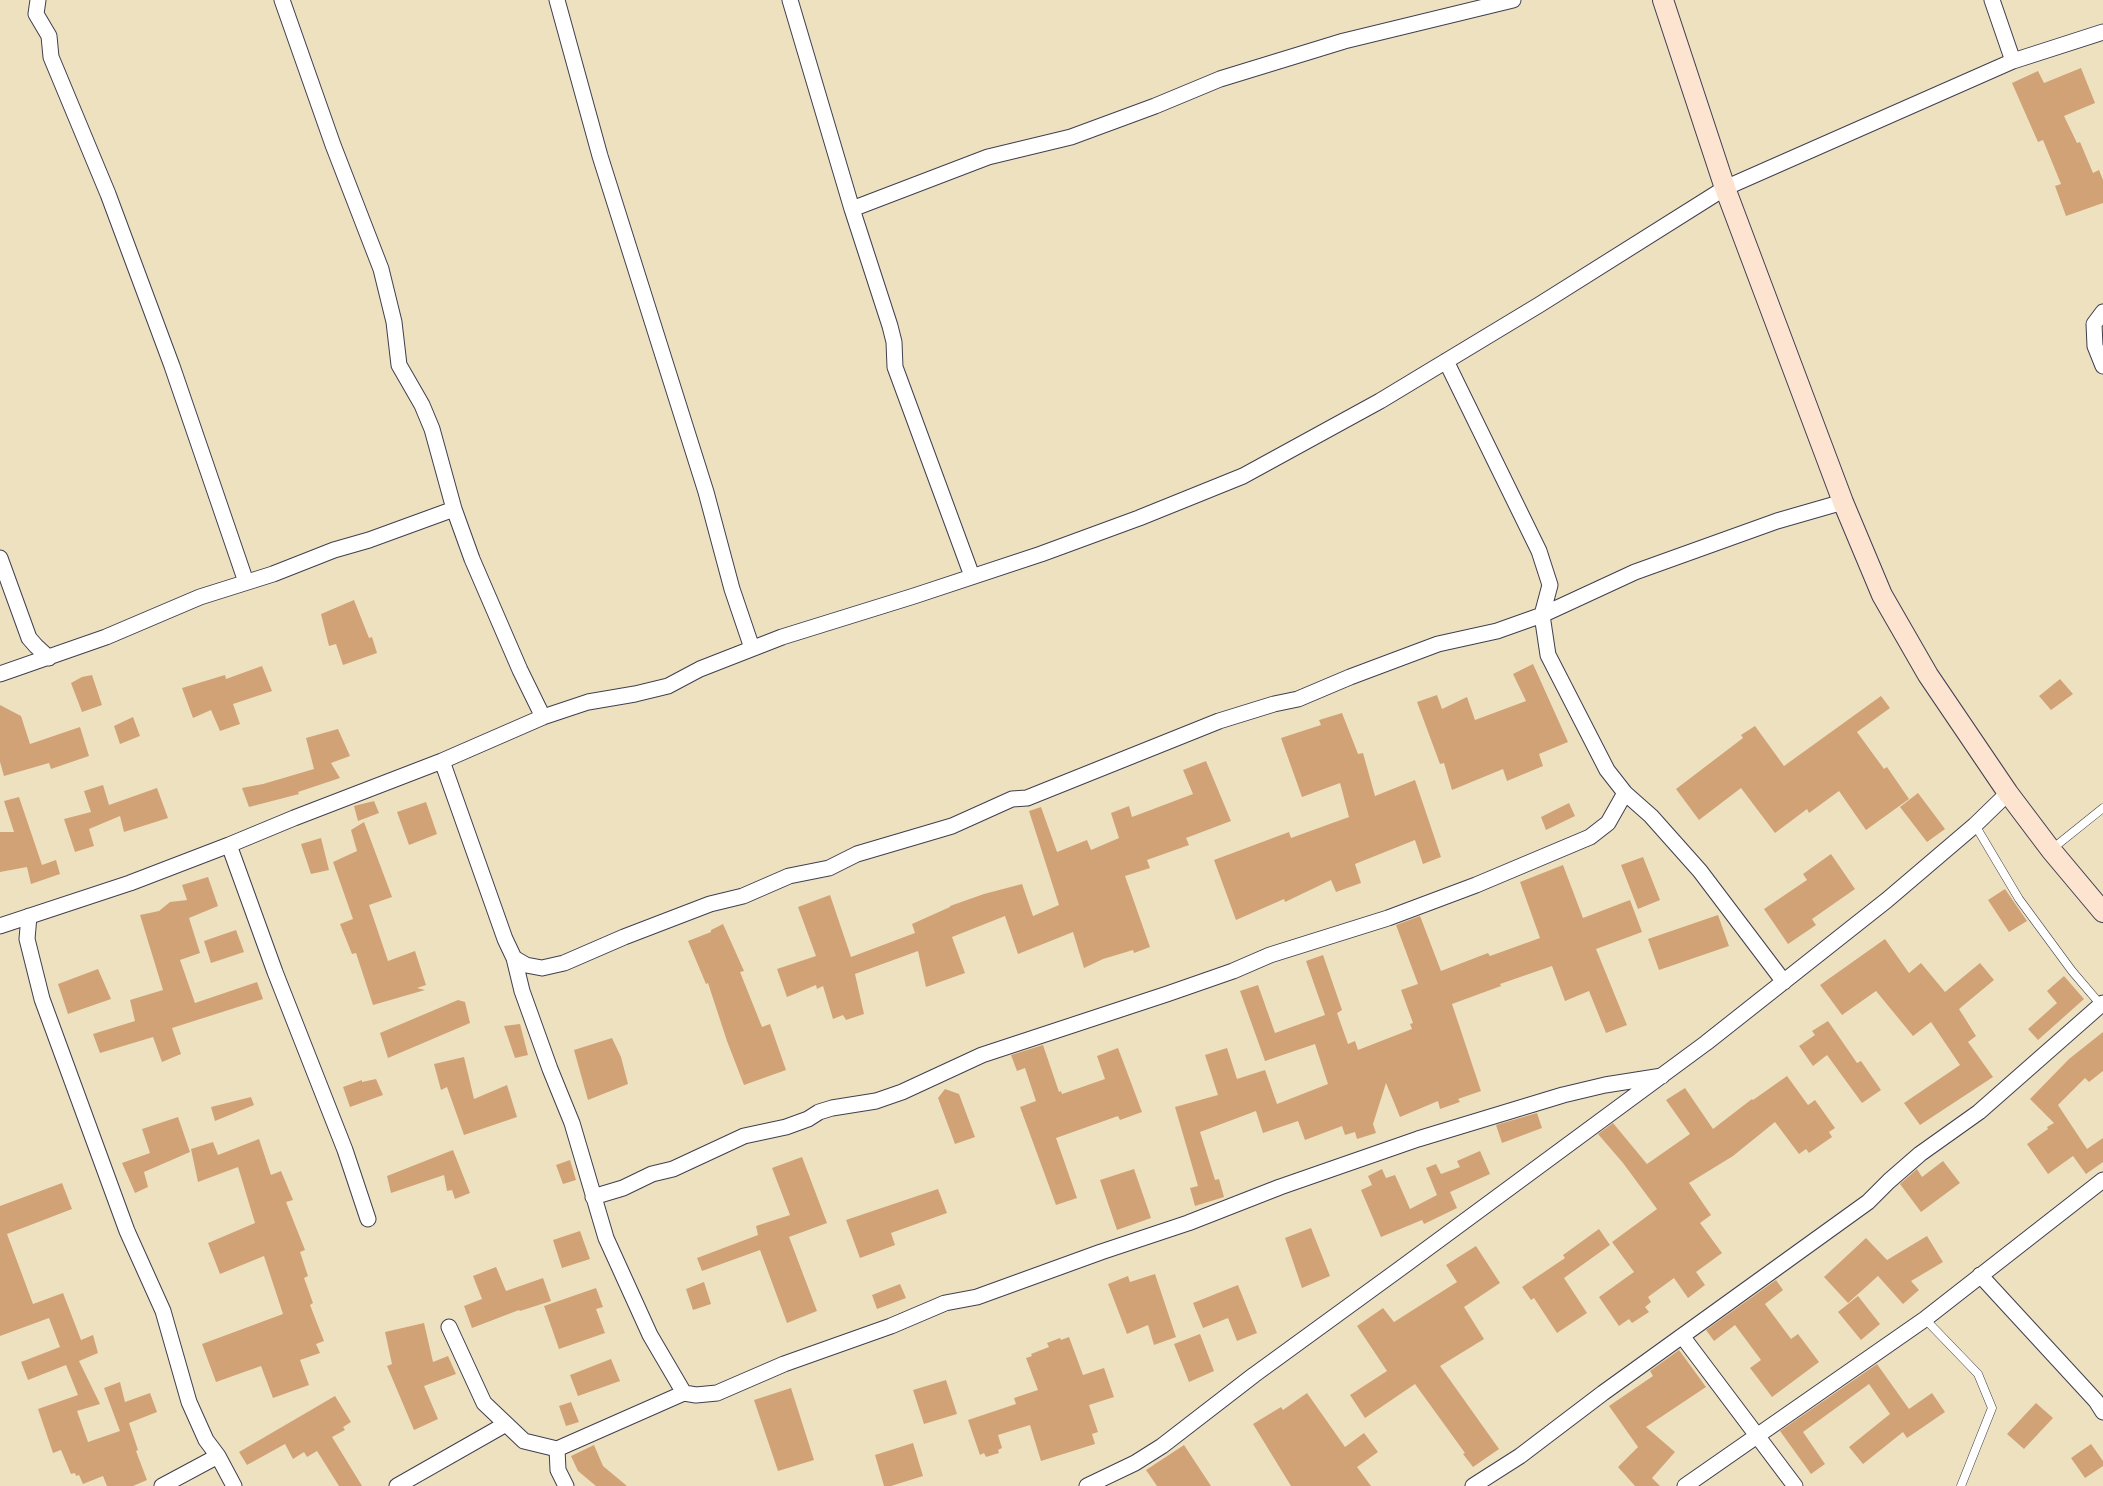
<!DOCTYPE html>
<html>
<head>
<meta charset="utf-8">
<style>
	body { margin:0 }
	canvas { display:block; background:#ede1c0 }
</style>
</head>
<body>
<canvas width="2103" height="1486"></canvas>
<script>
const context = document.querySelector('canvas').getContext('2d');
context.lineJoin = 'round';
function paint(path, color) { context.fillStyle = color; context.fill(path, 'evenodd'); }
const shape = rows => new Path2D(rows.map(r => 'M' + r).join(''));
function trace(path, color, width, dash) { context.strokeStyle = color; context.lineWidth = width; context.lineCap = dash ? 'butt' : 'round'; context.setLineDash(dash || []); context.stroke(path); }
const building = shape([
	[2081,68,2095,103,2064,116,2077,143,2080,142,2093,173,2099,170,2103,180,2103,203,2066,216,2055,186,2061,184,2043,140,2038,142,2012,83,2038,71,2044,83],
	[354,600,369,638,372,637,377,653,343,665,336,644,329,646,321,614],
	[1533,664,1568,742,1539,754,1543,766,1507,781,1503,769,1452,790,1444,763,1440,764,1417,702,1437,695,1442,709,1467,697,1475,720,1526,701,1513,674],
	[262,666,272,691,233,704,240,724,220,731,211,710,193,718,182,688,225,675,226,679],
	[92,675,102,705,82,712,71,683,82,677],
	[2060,679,2073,694,2051,710,2039,696],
	[1881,696,1890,708,1857,732,1884,769,1887,767,1909,799,1866,830,1839,791,1809,813,1807,809,1775,833,1741,788,1699,820,1676,789,1743,738,1741,735,1755,726,1784,766],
	[0,705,21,716,30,744,80,727,89,756,51,769,49,763,4,776,0,762],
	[1342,713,1358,754,1363,753,1375,796,1415,780,1441,857,1423,864,1415,840,1355,864,1361,883,1336,892,1331,880,1285,902,1284,899,1236,920,1214,860,1289,832,1291,838,1349,817,1340,783,1302,797,1281,738,1321,725,1319,720],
	[133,717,140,736,120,744,114,726],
	[338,729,350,756,331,763,340,778,298,792,299,794,249,807,242,788,263,784,314,769,306,738],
	[1206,761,1231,821,1186,838,1189,845,1147,860,1150,868,1125,876,1150,947,1134,953,1133,950,1103,959,1084,968,1073,932,1018,954,1005,916,952,937,965,973,926,987,918,951,855,974,864,1014,846,1020,843,1015,833,1019,823,986,817,989,816,985,787,997,777,969,816,956,798,907,830,895,851,957,915,933,912,924,950,907,950,906,984,894,1022,884,1033,916,1059,905,1029,811,1041,807,1057,852,1087,840,1091,850,1119,838,1111,813,1129,806,1132,817,1193,794,1183,770],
	[103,785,109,805,157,788,168,818,124,832,120,816,89,829,94,846,75,852,64,819,91,812,84,791],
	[1918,793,1945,829,1927,842,1900,807],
	[19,797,42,865,56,860,60,874,31,884,27,867,0,872,0,832,14,832,4,801],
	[374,801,379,813,358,821,354,806],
	[426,802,437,834,409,845,397,812],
	[1569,803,1575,816,1546,830,1541,817],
	[364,822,392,897,369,905,388,961,415,951,426,985,417,988,425,990,373,1005,356,953,352,954,340,924,353,919,333,862,357,851,351,830],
	[321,838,329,870,311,874,301,844],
	[1831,854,1855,889,1812,919,1816,925,1788,944,1764,909,1807,880,1803,874],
	[1643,857,1660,900,1638,909,1621,865],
	[1563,865,1583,918,1630,900,1642,932,1596,949,1627,1025,1606,1033,1589,991,1565,1001,1552,966,1500,984,1501,986,1452,1004,1481,1091,1458,1099,1460,1102,1440,1109,1438,1101,1400,1117,1386,1083,1373,1124,1376,1133,1357,1139,1355,1132,1345,1135,1342,1126,1305,1140,1298,1121,1263,1133,1256,1111,1200,1132,1215,1180,1219,1179,1224,1197,1195,1206,1190,1188,1198,1186,1175,1107,1218,1095,1205,1055,1227,1048,1237,1079,1265,1070,1277,1104,1328,1084,1315,1044,1265,1061,1240,991,1258,985,1275,1033,1325,1015,1306,961,1323,955,1342,1010,1337,1013,1348,1044,1355,1041,1358,1050,1412,1029,1410,1024,1413,1023,1401,990,1418,984,1396,925,1420,916,1441,971,1488,953,1490,956,1540,938,1520,882],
	[208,877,218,906,189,918,200,953,180,960,195,1003,257,982,263,999,172,1028,181,1054,162,1062,153,1037,100,1053,93,1034,135,1021,130,1000,163,990,140,915,159,911,170,902,187,900,182,885],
	[2005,889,2027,921,2009,932,1988,900],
	[1718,915,1729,946,1659,970,1648,939],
	[723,924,744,971,740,972,762,1027,770,1024,786,1070,744,1085,727,1041,708,983,706,984,688,941,711,932,711,930],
	[236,930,244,952,211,963,204,941],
	[1885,939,1909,973,1921,963,1945,992,1980,963,1994,980,1959,1009,1976,1036,1968,1042,1993,1077,1920,1125,1904,1103,1960,1065,1931,1022,1913,1036,1876,991,1842,1015,1820,985],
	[98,969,111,999,68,1014,58,984],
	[2064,976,2084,999,2038,1040,2028,1029,2057,1003,2047,991],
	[458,1000,465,1002,470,1023,388,1058,380,1033],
	[1828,1021,1857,1063,1861,1061,1881,1090,1862,1103,1827,1055,1813,1066,1799,1046,1815,1035,1812,1031],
	[520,1024,528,1055,515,1058,504,1026],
	[2103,1032,2103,1071,2089,1082,2085,1078,2058,1105,2087,1149,2103,1138,2103,1162,2086,1174,2073,1156,2048,1174,2027,1144,2048,1129,2047,1127,2054,1123,2030,1099,2069,1059],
	[612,1038,621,1057,628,1084,588,1100,574,1050],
	[1043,1045,1059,1092,1061,1091,1062,1094,1105,1079,1097,1056,1118,1048,1142,1112,1120,1120,1118,1116,1056,1138,1077,1198,1056,1205,1020,1107,1036,1101,1025,1068,1017,1071,1011,1055],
	[464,1057,474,1099,507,1085,517,1117,464,1135,447,1087,441,1090,434,1064],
	[1787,1076,1808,1105,1815,1100,1835,1128,1829,1132,1832,1137,1809,1153,1806,1149,1799,1154,1775,1122,1733,1156,1689,1183,1711,1215,1700,1223,1722,1253,1696,1272,1705,1285,1688,1298,1674,1278,1648,1297,1651,1302,1645,1307,1649,1312,1632,1323,1629,1319,1619,1326,1599,1297,1634,1272,1612,1242,1657,1209,1623,1163,1598,1134,1613,1123,1647,1164,1690,1134,1666,1100,1685,1088,1713,1129,1752,1099,1753,1100],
	[376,1079,383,1095,350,1107,343,1087,362,1080,362,1082],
	[945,1089,959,1094,975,1137,955,1144,938,1098],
	[251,1097,254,1105,215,1121,211,1107],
	[1537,1113,1542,1128,1502,1143,1496,1125],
	[178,1117,190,1152,144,1172,148,1187,135,1193,122,1163,150,1153,142,1129],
	[259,1139,271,1175,281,1171,293,1200,286,1202,305,1250,300,1252,308,1276,304,1278,313,1303,310,1305,324,1341,316,1344,320,1353,300,1360,309,1385,273,1398,261,1366,216,1382,202,1344,283,1314,264,1256,220,1274,208,1243,255,1223,238,1167,198,1182,191,1149,213,1142,218,1155],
	[453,1150,470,1193,455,1199,452,1190,447,1191,444,1175,391,1193,387,1176],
	[1480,1151,1490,1174,1450,1192,1457,1208,1424,1224,1422,1220,1381,1237,1361,1190,1372,1185,1368,1176,1382,1169,1386,1178,1395,1175,1410,1209,1437,1195,1426,1168,1436,1164,1441,1174,1460,1167,1457,1161],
	[802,1157,827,1223,789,1237,817,1311,787,1323,760,1250,702,1271,697,1258,758,1235,756,1226,790,1215,772,1168],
	[570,1160,576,1180,563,1184,556,1165],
	[1943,1161,1960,1183,1921,1212,1900,1184,1917,1169,1922,1177],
	[1134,1169,1151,1218,1117,1230,1100,1180],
	[62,1183,72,1209,7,1234,33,1304,63,1293,81,1340,93,1335,98,1353,79,1361,100,1404,77,1411,88,1442,120,1431,104,1388,120,1382,125,1402,150,1393,157,1412,129,1423,138,1450,136,1451,147,1480,133,1486,107,1486,103,1476,83,1484,79,1475,76,1476,75,1473,71,1474,61,1450,53,1453,38,1409,78,1395,66,1365,28,1380,21,1362,60,1347,49,1318,0,1336,0,1206],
	[938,1189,947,1213,891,1233,895,1245,860,1258,846,1220],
	[1311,1228,1330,1276,1302,1288,1285,1238],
	[1599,1229,1610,1245,1564,1278,1587,1313,1557,1333,1534,1298,1531,1300,1522,1287,1565,1258,1563,1255],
	[580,1231,590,1259,562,1268,553,1240],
	[1927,1236,1943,1262,1911,1281,1919,1290,1903,1304,1878,1276,1848,1303,1824,1277,1866,1238,1887,1260],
	[1476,1246,1500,1283,1464,1307,1484,1339,1440,1366,1499,1449,1473,1467,1463,1454,1465,1453,1415,1384,1365,1418,1350,1395,1387,1371,1357,1326,1383,1308,1394,1322,1457,1282,1446,1265],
	[496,1267,506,1291,543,1278,551,1301,520,1311,519,1310,472,1328,464,1306,482,1299,473,1276],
	[1155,1274,1176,1337,1154,1345,1148,1325,1127,1334,1108,1284,1128,1276,1130,1282],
	[1776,1280,1783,1290,1765,1304,1791,1339,1798,1334,1819,1362,1772,1397,1750,1368,1761,1360,1735,1325,1714,1341,1706,1330],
	[704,1282,711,1304,693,1310,686,1289],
	[900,1284,906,1298,877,1309,872,1295],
	[1238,1285,1257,1333,1237,1341,1228,1318,1203,1328,1193,1303],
	[596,1288,603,1307,596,1309,605,1333,559,1349,544,1306],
	[1858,1296,1880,1324,1861,1340,1838,1312],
	[424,1323,433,1362,448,1356,456,1374,424,1386,438,1419,414,1430,387,1366,392,1364,385,1332],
	[1200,1334,1214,1371,1189,1382,1174,1344],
	[1069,1337,1083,1375,1104,1368,1114,1397,1089,1405,1098,1432,1092,1434,1095,1444,1041,1461,1030,1425,998,1435,1002,1448,998,1450,999,1453,986,1457,984,1453,980,1455,968,1420,1016,1404,1014,1398,1038,1390,1026,1358,1032,1356,1031,1354,1049,1347,1047,1343,1060,1338,1061,1340],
	[1679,1350,1706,1387,1646,1427,1675,1452,1652,1478,1660,1486,1635,1486,1618,1467,1638,1447,1609,1406,1653,1376,1650,1371],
	[611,1359,620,1381,578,1396,570,1375],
	[1877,1364,1909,1409,1932,1393,1945,1412,1907,1438,1903,1432,1863,1464,1849,1447,1890,1414,1869,1384,1803,1432,1825,1464,1811,1474,1780,1431],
	[946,1380,957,1414,924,1424,913,1390],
	[791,1388,814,1460,778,1471,754,1400],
	[1307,1393,1345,1447,1364,1433,1378,1452,1357,1467,1371,1486,1291,1486,1253,1424,1281,1407,1283,1410],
	[335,1396,351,1422,343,1427,345,1430,332,1437,362,1486,339,1486,317,1451,307,1457,304,1452,293,1459,285,1444,247,1465,239,1452],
	[571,1402,579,1422,566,1426,559,1406],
	[2036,1403,2053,1418,2024,1449,2007,1434],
	[913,1443,923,1476,891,1486,884,1486,875,1455],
	[2091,1444,2103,1461,2103,1466,2085,1478,2071,1458],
	[594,1445,603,1466,627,1486,596,1486,578,1471,571,1456],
	[1184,1445,1211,1486,1157,1486,1146,1470]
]);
const lane = shape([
	[1975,825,2019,899,2072,971,2101,1005],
	[2052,849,2103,808],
	[1925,1319,1978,1374,1992,1408,1961,1486]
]);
const street = shape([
	[38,0,36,14,49,36,51,57,108,194,172,366,246,582],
	[282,0,333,145,381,269,394,322,399,365,422,405,432,429,454,509,472,559,520,670,543,717],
	[557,0,600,156,706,492,732,589,752,648],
	[790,0,852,209,890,326,894,342,895,367,972,576],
	[1992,0,2013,61],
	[852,209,988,157,1071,137,1155,106,1220,79,1344,41,1513,0],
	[2103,312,2094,324,2095,346,2103,366],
	[0,558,29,638,36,646,49,658],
	[0,674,106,637,200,597,273,574,334,550,369,540,454,509],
	[442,761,505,939,514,958,526,965,542,968,564,963,624,937,710,904,743,896,789,876,829,868,857,854,952,826,1012,799,1027,798,1219,721,1274,704,1298,699,1350,677,1438,644,1497,631,1542,615,1635,572,1777,521,1843,502],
	[1625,793,1651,816,1700,871,1784,982],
	[229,845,275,972,345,1150,368,1219],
	[29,916,27,939,42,999,127,1231,163,1311,189,1402,206,1440,218,1456,234,1486],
	[0,926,130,883,229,845,294,818,442,761,543,717,588,702,635,694,668,686,700,669,782,637,914,596,1041,554,1139,518,1243,476,1380,401,1539,305,1725,188,2013,61,2103,32],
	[514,958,522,991,550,1069,572,1123,606,1238,650,1335,684,1393,696,1395,717,1393,784,1364,891,1326,945,1303,977,1297,1101,1252,1188,1223,1280,1187,1418,1139,1563,1095,1605,1085,1662,1076],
	[593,1197,623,1188,652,1174,673,1169,744,1136,786,1127,808,1119,819,1112,832,1108,876,1101,902,1092,982,1055,1167,994,1233,971,1270,955,1388,918,1476,885,1590,837,1608,823,1625,793,1607,770,1548,655,1542,615,1550,585,1539,551,1446,361],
	[1980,1275,2096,1401,2103,1412],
	[449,1327,484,1403,524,1441,557,1449,558,1470,566,1486],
	[1682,1336,1795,1486],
	[557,1449,684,1393],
	[162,1486,218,1456],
	[397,1486,506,1424],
	[1087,1486,1135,1463,1162,1446,1254,1375,1401,1268,1706,1043,1887,900,1975,825,2008,793],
	[1473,1486,1520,1456,1603,1393,1868,1202,1889,1181,1920,1154,1979,1112,2103,1003],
	[1685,1486,1925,1319,2103,1180]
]);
const secondary = shape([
	[1663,0,1725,188,1843,502,1882,595,1928,675,2008,793,2051,850,2103,912]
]);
paint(building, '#d2a277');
trace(lane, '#403f4f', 9);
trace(street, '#403f4f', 17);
trace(secondary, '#403f4f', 22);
trace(lane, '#fff', 8);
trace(street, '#fff', 15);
trace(secondary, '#fde4d0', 20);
</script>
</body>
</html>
